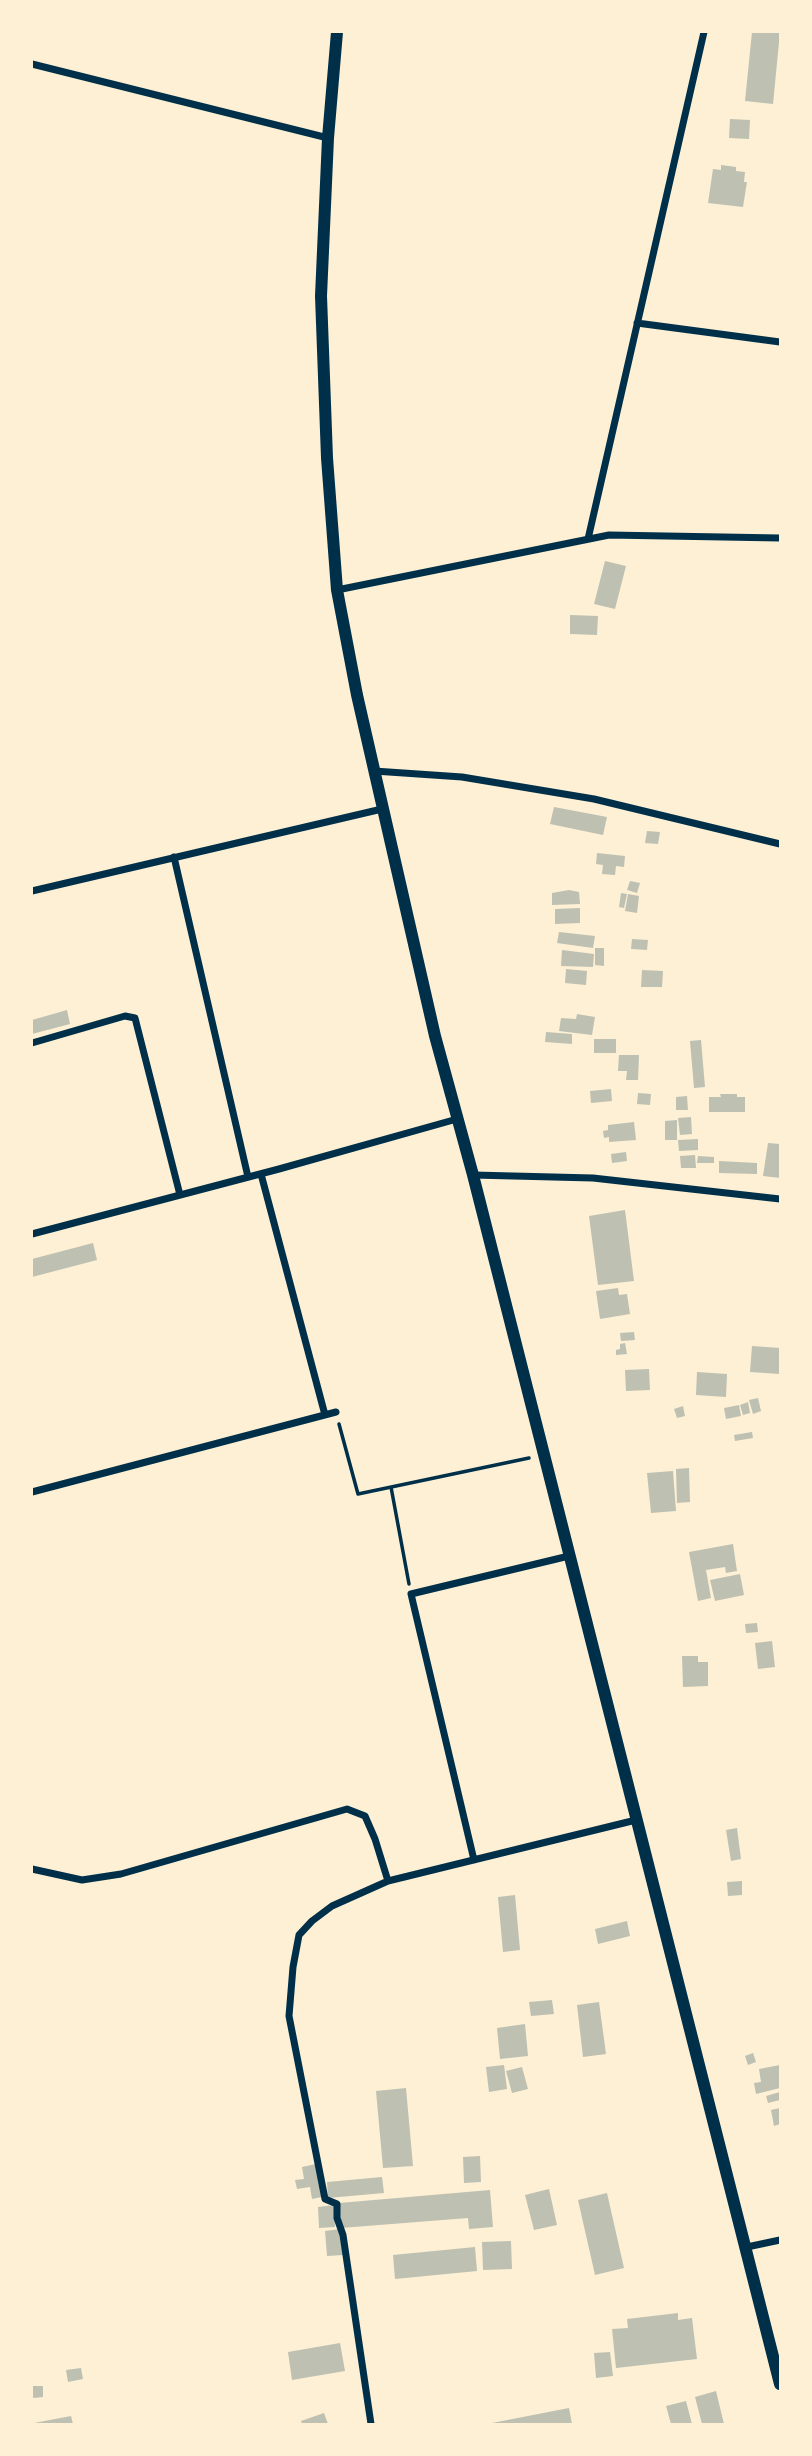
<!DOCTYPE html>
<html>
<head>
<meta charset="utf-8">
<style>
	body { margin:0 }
	#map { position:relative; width:812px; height:2456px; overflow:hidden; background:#fdf0d5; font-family:"Varela Round",sans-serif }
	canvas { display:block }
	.frame { position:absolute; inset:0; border:33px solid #fdf0d5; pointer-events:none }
</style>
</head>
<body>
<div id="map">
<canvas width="812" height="2456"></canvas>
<div class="frame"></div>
</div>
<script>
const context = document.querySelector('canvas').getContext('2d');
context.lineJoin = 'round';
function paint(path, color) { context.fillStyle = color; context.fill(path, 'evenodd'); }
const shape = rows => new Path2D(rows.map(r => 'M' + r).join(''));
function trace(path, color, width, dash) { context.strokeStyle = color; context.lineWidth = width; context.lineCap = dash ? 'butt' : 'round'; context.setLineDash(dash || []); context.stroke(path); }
const building = shape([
	[752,32,780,32,773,104,745,101],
	[730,119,750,120,749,139,729,138],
	[721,165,736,167,736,171,745,172,744,182,747,182,743,207,708,203,713,169,721,170],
	[605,561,626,566,615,609,594,604],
	[570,615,598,616,597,635,570,634],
	[554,807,607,817,603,835,550,824],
	[647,831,660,832,658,844,645,843],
	[597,853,625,856,624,867,616,866,615,875,602,874,603,865,596,864],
	[630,881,640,883,637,893,627,890],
	[569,890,579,892,580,904,552,905,552,893],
	[621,893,627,894,624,908,619,907],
	[628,894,639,896,637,913,625,911],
	[580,908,580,923,555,924,555,909],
	[559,932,595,936,593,948,557,943],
	[632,939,648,940,647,950,631,949],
	[595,948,604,948,604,966,595,965],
	[562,950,594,954,593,967,561,966],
	[566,969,587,971,586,985,565,983],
	[642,970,663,971,662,987,641,987],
	[67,1010,70,1024,32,1034,32,1020],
	[577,1014,595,1017,592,1035,559,1031,561,1018,576,1019],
	[546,1032,572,1034,572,1044,545,1042],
	[594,1039,616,1039,616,1053,594,1053],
	[701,1040,705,1087,694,1088,690,1041],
	[619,1055,639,1055,638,1080,626,1080,627,1071,618,1071],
	[611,1089,612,1101,591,1103,590,1091],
	[638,1093,651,1094,650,1105,637,1104],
	[720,1094,737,1094,737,1097,745,1097,745,1112,709,1112,709,1097,721,1097],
	[687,1096,688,1110,676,1110,676,1097],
	[691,1117,692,1134,680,1135,678,1118],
	[677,1120,677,1140,665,1140,665,1121],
	[634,1122,636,1140,609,1142,609,1137,604,1138,603,1131,608,1130,608,1125],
	[698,1139,698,1150,679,1151,678,1140],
	[768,1143,780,1144,780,1178,763,1176],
	[626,1152,627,1161,612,1163,611,1154],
	[695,1155,696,1168,681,1168,680,1156],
	[698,1156,714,1157,714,1163,697,1163],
	[719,1161,757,1163,757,1174,719,1173],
	[625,1210,634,1281,598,1285,589,1216],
	[93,1243,97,1260,32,1277,32,1259],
	[618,1288,619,1295,627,1294,630,1314,600,1319,596,1291],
	[634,1332,635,1340,621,1341,620,1333],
	[625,1343,627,1354,616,1355,616,1350,620,1349,620,1344],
	[752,1346,780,1348,780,1374,750,1372],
	[649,1369,650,1390,626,1391,625,1370],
	[697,1372,727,1374,726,1397,696,1395],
	[758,1398,761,1411,753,1414,749,1400],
	[748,1402,750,1413,743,1415,740,1405],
	[739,1405,741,1416,726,1419,724,1408],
	[683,1406,685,1416,677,1418,674,1409],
	[752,1432,753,1438,735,1441,734,1435],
	[689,1468,690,1502,677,1503,676,1469],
	[673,1471,676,1511,651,1513,647,1473],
	[733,1544,737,1571,726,1573,725,1567,706,1570,711,1598,698,1601,689,1552],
	[740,1574,744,1595,715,1601,710,1580],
	[757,1623,758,1632,746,1633,745,1624],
	[772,1641,775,1667,758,1669,755,1643],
	[682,1656,698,1656,698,1662,708,1662,708,1686,683,1687],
	[737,1828,741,1859,731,1861,726,1830],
	[742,1881,742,1895,728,1896,727,1882],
	[515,1895,520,1950,503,1952,498,1897],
	[627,1921,630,1936,598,1944,595,1929],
	[552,2000,554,2014,531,2016,529,2002],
	[599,2002,606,2054,583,2057,577,2005],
	[525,2024,528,2056,500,2059,497,2028],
	[753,2053,756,2062,748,2065,745,2056],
	[504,2065,507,2089,489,2092,486,2067],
	[780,2065,780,2088,756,2094,754,2083,761,2082,759,2069],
	[522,2067,528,2089,512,2093,506,2071],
	[406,2088,413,2166,383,2168,376,2091],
	[780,2092,780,2100,768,2103,766,2096],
	[780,2108,780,2124,774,2126,771,2110],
	[480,2156,481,2182,464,2183,463,2157],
	[316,2164,322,2197,312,2199,310,2187,297,2189,295,2180,304,2179,302,2167],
	[382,2177,384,2193,328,2198,327,2182],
	[549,2189,557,2225,534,2230,525,2195],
	[490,2190,493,2227,469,2229,468,2218,341,2228,339,2203],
	[607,2193,624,2268,595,2275,578,2200],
	[334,2205,335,2227,319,2228,318,2207],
	[340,2229,343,2255,327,2256,325,2231],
	[511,2241,512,2269,483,2270,482,2242],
	[475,2247,477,2271,395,2279,393,2255],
	[678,2313,678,2320,692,2318,697,2359,616,2368,612,2329,628,2328,627,2319],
	[340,2343,345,2371,292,2380,288,2352],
	[610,2352,613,2376,596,2378,594,2353],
	[81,2368,83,2379,68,2382,66,2370],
	[32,2386,43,2386,43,2397,33,2398],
	[716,2391,724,2424,702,2424,695,2397],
	[686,2401,692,2424,671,2424,666,2406],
	[569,2408,572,2424,493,2424,492,2423],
	[324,2413,328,2424,302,2424,301,2421],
	[71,2416,73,2424,34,2424,34,2423]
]);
const path = shape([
	[339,1424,358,1494,529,1458],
	[391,1487,409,1584]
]);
const minor = shape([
	[32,64,328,138],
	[637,323,780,342],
	[588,539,704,32],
	[337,590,609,535,780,538],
	[374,771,462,777,594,799,780,844],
	[174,857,248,1177],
	[32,891,382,809],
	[32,1043,125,1016,135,1018,180,1195],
	[261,1174,325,1415],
	[473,1175,593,1178,780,1199],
	[32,1234,279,1169,457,1119],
	[32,1492,336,1412],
	[474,1860,411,1594,569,1556],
	[32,1869,82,1880,121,1874,347,1809,365,1816,375,1839,388,1881,636,1820],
	[747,2247,780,2240],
	[371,2424,343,2235,337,2218,337,2204,325,2199,289,2016,293,1967,299,1935,312,1921,332,1906,388,1881]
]);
const trunk = shape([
	[337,32,328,138,321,296,327,458,337,590,357,695,435,1036,473,1175,780,2384]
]);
paint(building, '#bec0b2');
trace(path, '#003049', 3.5);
trace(minor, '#003049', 7);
trace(trunk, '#003049', 12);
</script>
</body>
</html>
